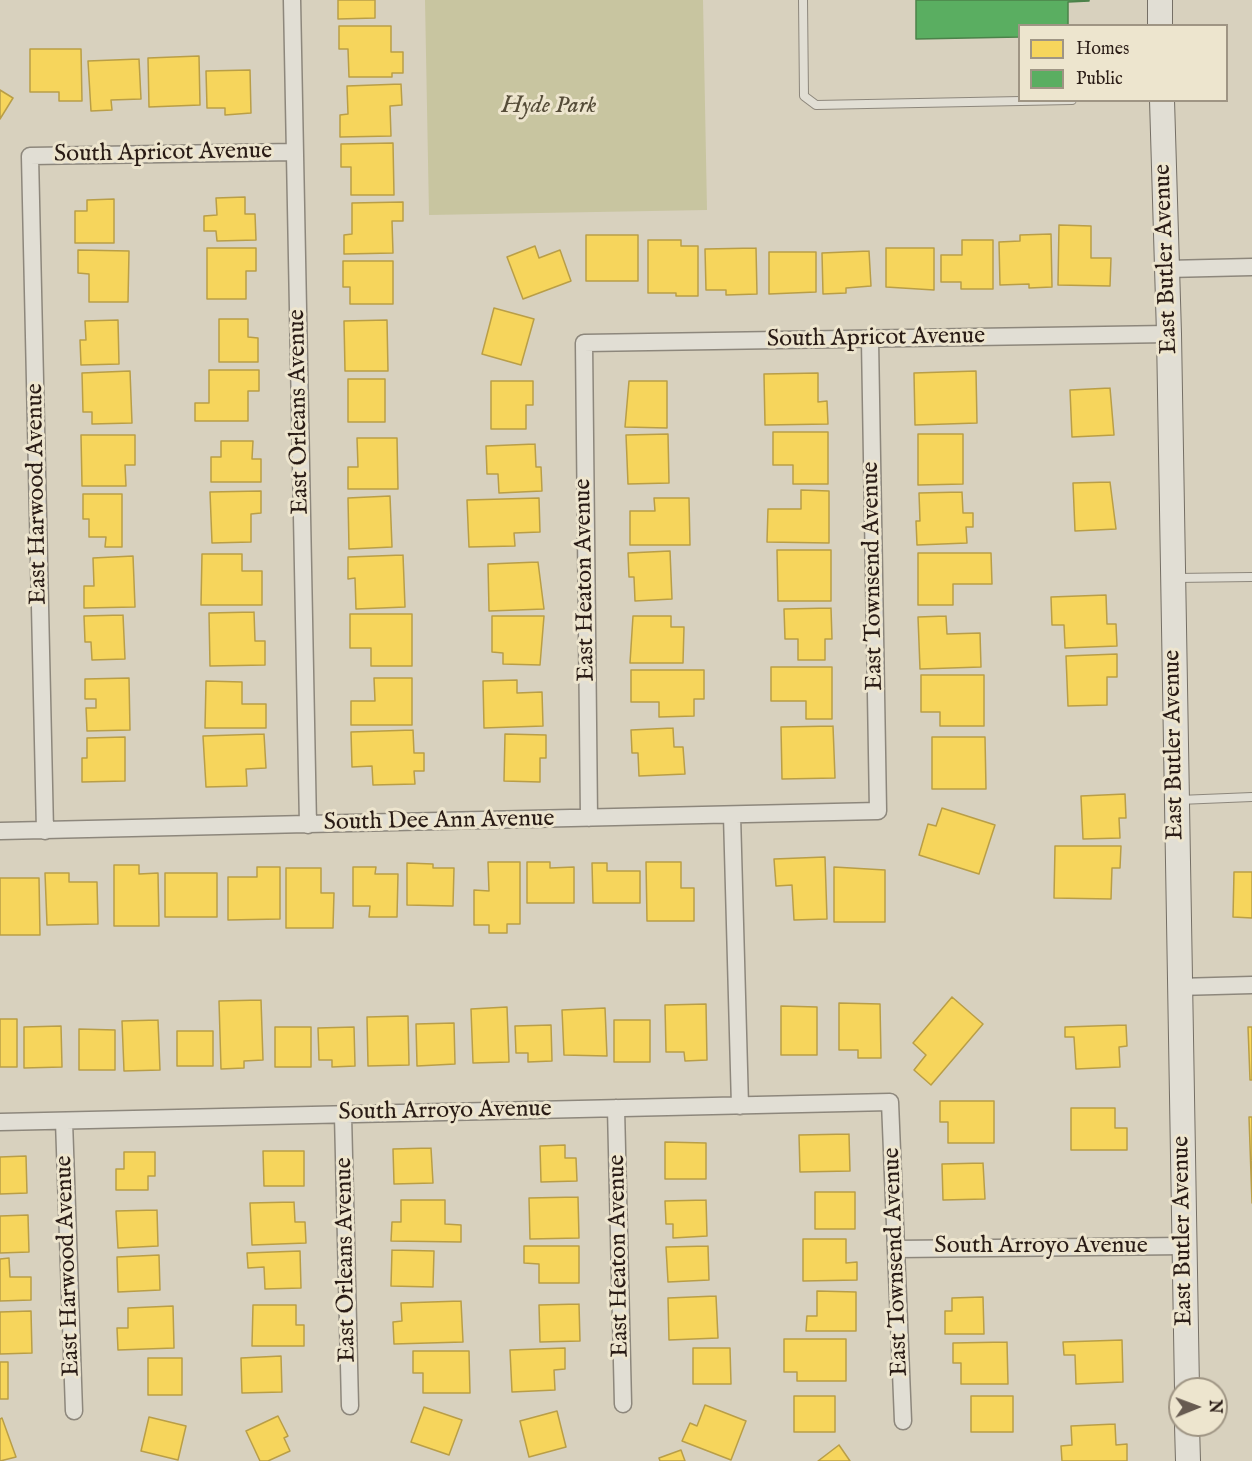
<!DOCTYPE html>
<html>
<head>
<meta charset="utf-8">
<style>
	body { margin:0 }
	#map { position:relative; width:1252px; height:1461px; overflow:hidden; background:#d8d1be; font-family:"IM FELL English",serif }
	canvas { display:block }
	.legend { position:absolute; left:1018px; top:24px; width:210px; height:78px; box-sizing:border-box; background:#ede5ce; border:2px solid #9f9584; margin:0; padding:8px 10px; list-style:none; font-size:18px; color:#2a1c16 }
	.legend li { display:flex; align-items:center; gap:12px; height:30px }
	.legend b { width:30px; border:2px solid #9f9584 }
	.north { position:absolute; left:1168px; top:1377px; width:60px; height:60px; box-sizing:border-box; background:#ede5ce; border:2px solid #9f9584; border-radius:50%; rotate:89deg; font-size:16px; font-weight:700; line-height:24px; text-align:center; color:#2a1c16 }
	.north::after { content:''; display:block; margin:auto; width:21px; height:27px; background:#675b51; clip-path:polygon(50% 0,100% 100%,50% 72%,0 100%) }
</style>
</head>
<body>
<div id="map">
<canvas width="1252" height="1461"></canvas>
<ul class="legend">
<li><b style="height:16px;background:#f6d55c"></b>Homes</li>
<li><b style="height:16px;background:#5aae61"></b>Public</li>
</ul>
<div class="north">N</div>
</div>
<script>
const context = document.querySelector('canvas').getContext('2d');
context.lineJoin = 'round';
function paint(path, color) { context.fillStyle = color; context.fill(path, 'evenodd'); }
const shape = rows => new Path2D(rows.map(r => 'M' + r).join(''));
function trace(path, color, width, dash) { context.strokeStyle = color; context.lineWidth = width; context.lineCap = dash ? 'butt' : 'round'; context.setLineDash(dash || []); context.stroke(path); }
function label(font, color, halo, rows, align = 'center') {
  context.font = font + ' "IM FELL English",serif'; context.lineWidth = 6; context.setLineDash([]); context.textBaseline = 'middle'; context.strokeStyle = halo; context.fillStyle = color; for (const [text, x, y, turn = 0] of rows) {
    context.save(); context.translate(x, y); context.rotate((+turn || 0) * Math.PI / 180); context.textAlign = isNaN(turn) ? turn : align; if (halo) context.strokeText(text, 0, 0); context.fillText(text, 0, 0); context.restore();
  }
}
const green = shape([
	[425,0,703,0,707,210,429,215]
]);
const homes = shape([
	[338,0,375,0,375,18,338,19,338,0],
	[339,26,391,26,391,52,403,52,403,73,392,73,392,77,349,77,348,49,339,49,339,26],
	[30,49,81,49,82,101,59,101,59,92,30,92,30,49],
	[199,56,200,105,149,107,148,58,199,56],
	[139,59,141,99,111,100,112,110,91,111,88,61,139,59],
	[250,70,251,113,225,115,225,108,207,108,206,71,250,70],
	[401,84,402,105,390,106,391,136,340,137,340,115,348,114,347,86,401,84],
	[0,90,13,98,0,119,0,90],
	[393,143,394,195,351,195,351,167,341,167,341,144,393,143],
	[245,197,245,214,255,214,256,240,217,241,216,231,204,231,204,216,217,215,216,198,245,197],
	[114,199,114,243,75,243,75,211,87,211,87,200,114,199],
	[403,202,403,221,392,221,393,253,344,254,344,235,352,234,352,203,403,202],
	[1059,225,1091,226,1091,258,1111,258,1110,286,1058,285,1059,225],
	[1051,234,1052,287,1029,288,1029,284,1000,285,999,242,1020,241,1020,235,1051,234],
	[586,235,638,235,638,281,586,281,586,235],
	[648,240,681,240,681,246,698,246,698,296,676,296,676,293,648,293,648,240],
	[962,240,993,240,993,289,961,289,961,282,941,282,941,255,962,255,962,240],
	[535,246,539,258,560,250,571,281,523,299,507,257,535,246],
	[207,248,256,248,256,271,246,271,246,299,207,299,207,248],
	[756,248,757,294,726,295,726,290,706,290,705,249,756,248],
	[886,248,934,248,934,290,886,287,886,248],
	[78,250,129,251,128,302,89,302,89,274,78,273,78,250],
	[869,251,871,286,846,288,846,293,823,294,822,253,869,251],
	[769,252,816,252,816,292,769,294,769,252],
	[343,261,393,261,393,304,350,304,350,287,343,287,343,261],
	[494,308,534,319,521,365,482,354,494,308],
	[219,319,248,319,248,337,258,338,258,362,219,362,219,319],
	[118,320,119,364,81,365,80,340,86,340,85,321,118,320],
	[387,320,388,371,345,371,344,321,387,320],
	[209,370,259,370,259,391,248,391,248,421,195,421,195,403,209,403,209,370],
	[130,371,132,423,92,424,92,412,83,412,82,373,130,371],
	[976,371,977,423,915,425,914,373,976,371],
	[818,373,818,402,827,401,828,424,765,425,764,374,818,373],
	[348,379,385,379,385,422,348,422,348,379],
	[491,381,533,381,533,405,526,405,526,429,491,429,491,381],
	[629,381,667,381,667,428,625,427,629,381],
	[1110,388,1114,435,1072,437,1070,390,1110,388],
	[773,432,828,432,828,484,793,484,793,465,773,465,773,432],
	[668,434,669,483,628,484,626,435,668,434],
	[918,434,963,434,963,484,918,485,918,434],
	[81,435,135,435,135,465,125,465,126,486,82,486,81,435],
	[357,438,397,438,398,489,348,489,348,467,358,467,357,438],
	[221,441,253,441,252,459,261,459,261,482,211,482,211,457,221,457,221,441],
	[535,444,536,467,541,467,542,491,499,493,498,474,487,474,486,446,535,444],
	[1110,482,1116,529,1075,531,1073,483,1110,482],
	[801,490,829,491,829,543,767,542,768,509,801,509,801,490],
	[261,491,261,513,251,514,251,542,212,543,210,492,261,491],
	[962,492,963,513,973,513,973,527,966,527,967,543,917,545,916,521,920,521,919,493,962,492],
	[83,494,122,494,122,547,105,547,106,537,89,537,89,519,83,519,83,494],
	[390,496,392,547,349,549,348,498,390,496],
	[539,498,540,532,514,533,515,546,469,547,467,500,539,498],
	[654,498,689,498,690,545,630,545,630,511,655,511,654,498],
	[777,550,831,550,831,601,778,601,777,550],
	[670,551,672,599,635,601,634,577,629,577,628,553,670,551],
	[918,553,991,553,992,584,953,584,953,605,918,605,918,553],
	[202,554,242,554,242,571,262,571,262,605,201,605,202,554],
	[403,555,405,607,356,609,355,578,348,579,348,557,403,555],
	[133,556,135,607,84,608,84,586,94,586,93,558,133,556],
	[538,562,544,609,489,611,488,564,538,562],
	[1106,595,1107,624,1116,624,1117,646,1065,648,1064,625,1052,625,1051,597,1106,595],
	[831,608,832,639,825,639,825,660,798,660,798,639,785,639,784,609,831,608],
	[254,612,255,641,265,641,265,665,210,666,209,613,254,612],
	[350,614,412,614,412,666,371,666,371,648,350,648,350,614],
	[123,615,125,659,92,660,91,642,85,642,84,616,123,615],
	[492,616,544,616,540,665,503,664,503,653,492,652,492,616],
	[633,616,671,616,671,627,684,627,683,663,630,663,633,616],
	[946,616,947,634,980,633,981,667,920,669,918,617,946,616],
	[1117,654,1117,677,1107,677,1107,705,1068,706,1066,656,1117,654],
	[771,667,832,667,832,719,806,719,806,701,771,701,771,667],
	[631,670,704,670,704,699,694,699,694,716,659,717,659,702,631,702,631,670],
	[921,675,984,675,984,726,940,726,940,712,921,712,921,675],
	[129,678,130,730,87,731,86,708,96,708,96,699,85,699,85,679,129,678],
	[374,678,412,678,412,725,351,725,351,701,375,701,374,678],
	[517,680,517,693,542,692,543,726,484,728,483,681,517,680],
	[206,681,242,682,242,704,266,704,266,728,205,728,206,681],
	[833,726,835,778,782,779,781,727,833,726],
	[673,728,674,747,683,747,685,774,639,776,638,753,632,753,631,730,673,728],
	[413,730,414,753,424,753,424,771,414,771,415,784,373,785,372,766,352,767,351,732,413,730],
	[264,734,266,768,246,769,247,786,206,787,203,736,264,734],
	[505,734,546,735,546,758,540,758,540,782,504,781,505,734],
	[125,737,125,781,82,782,82,758,87,758,87,738,125,737],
	[932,737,985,737,986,789,932,789,932,737],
	[1125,794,1126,818,1119,818,1120,838,1083,839,1081,796,1125,794],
	[942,808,995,825,979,874,919,855,928,824,936,826,942,808],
	[1055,846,1121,846,1120,868,1112,868,1111,899,1054,898,1055,846],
	[825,857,827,919,794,920,792,885,776,886,774,859,825,857],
	[488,862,520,862,520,924,507,924,507,933,489,933,489,925,474,925,474,890,489,891,488,862],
	[527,862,550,862,550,868,574,867,574,903,527,903,527,862],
	[646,862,681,862,681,888,694,888,694,921,647,921,646,862],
	[407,863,433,864,433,868,454,868,453,906,407,905,407,863],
	[592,863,607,863,607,871,640,871,640,903,593,903,592,863],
	[114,865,139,865,139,874,158,873,159,926,114,926,114,865],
	[257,867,280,867,280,919,228,920,228,877,257,877,257,867],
	[353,867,376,867,375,874,398,874,397,917,369,917,370,906,353,906,353,867],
	[834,867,885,870,885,922,834,922,834,867],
	[286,868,321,868,321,893,334,893,333,928,286,928,286,868],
	[1234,872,1252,872,1252,918,1233,917,1234,872],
	[45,873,69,873,69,882,97,882,98,924,47,925,45,873],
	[165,873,217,873,217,917,165,917,165,873],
	[0,878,39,878,40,935,0,935,0,878],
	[952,997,983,1024,931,1085,914,1070,926,1055,913,1043,952,997],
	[261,1000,263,1060,244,1061,244,1068,221,1069,219,1001,261,1000],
	[839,1003,880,1004,881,1058,858,1058,858,1050,839,1050,839,1003],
	[706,1004,707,1060,685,1061,684,1052,666,1052,665,1005,706,1004],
	[781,1006,817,1007,817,1055,781,1055,781,1006],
	[507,1007,509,1062,473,1063,471,1009,507,1007],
	[605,1008,607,1056,564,1055,562,1010,605,1008],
	[408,1016,409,1065,368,1066,367,1017,408,1016],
	[0,1019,17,1019,17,1067,0,1067,0,1019],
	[158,1020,160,1070,124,1071,122,1021,158,1020],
	[614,1020,650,1020,650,1062,614,1062,614,1020],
	[454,1023,455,1064,417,1066,416,1024,454,1023],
	[551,1025,552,1061,528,1062,528,1053,516,1053,515,1026,551,1025],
	[1126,1025,1127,1046,1119,1047,1120,1067,1076,1069,1074,1037,1065,1037,1065,1027,1126,1025],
	[61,1026,62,1067,24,1068,24,1027,61,1026],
	[275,1027,311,1027,311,1067,275,1067,275,1027],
	[354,1027,355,1066,332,1067,332,1060,319,1060,318,1028,354,1027],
	[1248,1027,1252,1027,1252,1080,1250,1080,1248,1027],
	[79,1029,115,1030,115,1070,79,1070,79,1029],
	[177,1031,213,1031,213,1066,177,1066,177,1031],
	[940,1101,994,1101,994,1143,948,1143,948,1122,940,1122,940,1101],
	[1071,1108,1115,1108,1115,1128,1127,1128,1127,1150,1071,1150,1071,1108],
	[1249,1117,1252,1117,1252,1203,1249,1117],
	[849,1134,850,1171,800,1172,799,1135,849,1134],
	[665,1142,706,1143,706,1179,665,1179,665,1142],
	[565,1145,565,1158,576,1158,577,1181,541,1182,540,1146,565,1145],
	[431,1148,433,1183,394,1184,393,1149,431,1148],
	[263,1151,304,1151,304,1186,264,1186,263,1151],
	[124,1152,155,1152,155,1176,148,1176,148,1190,116,1190,116,1169,124,1169,124,1152],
	[26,1156,27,1193,0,1194,0,1157,26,1156],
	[983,1163,985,1199,943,1200,942,1164,983,1163],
	[815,1192,855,1192,855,1229,815,1229,815,1192],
	[578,1197,579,1238,530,1239,529,1198,578,1197],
	[401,1200,445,1200,445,1224,461,1225,461,1242,391,1241,392,1222,401,1222,401,1200],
	[706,1200,707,1236,673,1238,673,1224,666,1224,665,1201,706,1200],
	[294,1202,295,1222,305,1222,306,1243,252,1245,250,1203,294,1202],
	[157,1210,158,1246,118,1248,116,1211,157,1210],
	[28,1215,29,1252,0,1253,0,1216,28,1215],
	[803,1239,846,1239,846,1263,857,1262,857,1280,803,1281,803,1239],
	[524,1246,579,1246,579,1283,539,1283,539,1264,524,1263,524,1246],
	[708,1246,709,1280,668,1282,666,1247,708,1246],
	[392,1250,434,1251,433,1287,391,1286,392,1250],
	[300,1251,301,1288,265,1289,264,1267,248,1268,247,1253,300,1251],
	[159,1255,160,1290,118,1292,117,1257,159,1255],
	[9,1258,10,1277,31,1277,31,1300,0,1301,0,1259,9,1258],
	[817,1291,856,1292,856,1331,806,1331,807,1316,817,1316,817,1291],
	[716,1296,718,1338,669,1340,668,1298,716,1296],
	[983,1297,984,1334,945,1334,945,1311,952,1311,952,1298,983,1297],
	[461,1301,463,1342,394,1344,393,1322,402,1321,401,1303,461,1301],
	[579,1304,580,1341,540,1342,539,1305,579,1304],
	[253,1305,296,1305,296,1325,304,1325,304,1346,252,1346,253,1305],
	[173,1306,174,1348,118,1350,117,1328,128,1328,128,1308,173,1306],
	[31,1311,32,1353,0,1354,0,1312,31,1311],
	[784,1339,846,1339,846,1381,797,1381,797,1372,784,1372,784,1339],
	[1122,1340,1123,1382,1076,1384,1075,1355,1064,1355,1063,1342,1122,1340],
	[1007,1342,1008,1384,961,1384,961,1363,953,1363,953,1343,1007,1342],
	[565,1348,565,1369,554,1370,555,1390,512,1392,510,1350,565,1348],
	[693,1348,730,1348,731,1384,693,1384,693,1348],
	[413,1351,469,1351,470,1393,423,1393,423,1373,413,1373,413,1351],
	[281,1356,282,1392,242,1393,241,1358,281,1356],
	[148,1358,182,1358,182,1395,148,1395,148,1358],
	[0,1362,8,1362,8,1399,0,1399,0,1362],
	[794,1396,835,1396,835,1432,794,1432,794,1396],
	[971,1396,1013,1396,1013,1432,971,1432,971,1396],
	[705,1405,746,1421,731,1460,682,1441,690,1423,697,1426,705,1405],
	[424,1407,462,1420,449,1455,411,1442,424,1407],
	[557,1411,566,1447,529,1457,520,1421,557,1411],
	[278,1416,288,1436,284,1438,290,1451,268,1461,260,1461,246,1431,278,1416],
	[149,1417,186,1426,178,1460,141,1451,149,1417],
	[2,1418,16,1457,0,1461,0,1419,2,1418],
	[1115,1424,1116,1445,1127,1444,1127,1461,1062,1461,1061,1446,1072,1445,1071,1426,1115,1424],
	[839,1445,850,1461,818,1461,839,1445],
	[681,1450,685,1461,660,1461,659,1458,681,1450]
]);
const public = shape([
	[916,0,1089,0,1089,1,1068,2,1068,26,1020,26,1020,37,916,39,916,0]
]);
const lane = shape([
	[803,0,804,96,816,105,1072,100],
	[1176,578,1252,577],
	[1179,800,1252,797]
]);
const street = shape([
	[292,0,308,825],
	[1167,269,1252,267],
	[732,815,740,1106],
	[589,818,584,343,1169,334],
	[0,831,878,811,870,340],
	[45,831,30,156,295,152],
	[1178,987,1252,985],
	[616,1108,623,1404],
	[343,1115,350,1406],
	[64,1121,74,1411],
	[0,1122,890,1102,903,1421],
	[896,1249,1185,1246]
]);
const secondary = shape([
	[1160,0,1160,26],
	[1162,100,1169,334,1187,1389],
	[1187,1425,1188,1461]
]);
const parkNames = [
	["Hyde Park",549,107]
];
const streetNames = [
	["South Apricot Avenue",163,154,-1],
	["East Butler Avenue",1167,259,-92],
	["South Apricot Avenue",876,339,-1],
	["East Orleans Avenue",300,412,-91],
	["East Harwood Avenue",38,494,-91],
	["East Townsend Avenue",874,576,-91],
	["East Heaton Avenue",586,580,-91],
	["East Butler Avenue",1175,745,-91],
	["South Dee Ann Avenue",439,822,-1],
	["South Arroyo Avenue",445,1112,-1],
	["East Butler Avenue",1184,1231,-91],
	["South Arroyo Avenue",1041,1247],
	["East Heaton Avenue",620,1256,-91],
	["East Orleans Avenue",347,1260,-91],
	["East Townsend Avenue",897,1262,-92],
	["East Harwood Avenue",69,1266,-92]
];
paint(green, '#c8c5a0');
paint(homes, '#f6d55c');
trace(homes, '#b99e47', 1.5);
paint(public, '#5aae61');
trace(public, '#4c824a', 1.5);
trace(lane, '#8d877c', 10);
trace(street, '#8d877c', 19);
trace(secondary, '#756f65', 26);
trace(lane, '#e1ded4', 8);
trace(street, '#e1ded4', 16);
trace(secondary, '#e1ded4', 24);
label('italic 24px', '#554c38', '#ede5ce', parkNames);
label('24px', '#2a1c16', '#ede5ce', streetNames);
</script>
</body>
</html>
